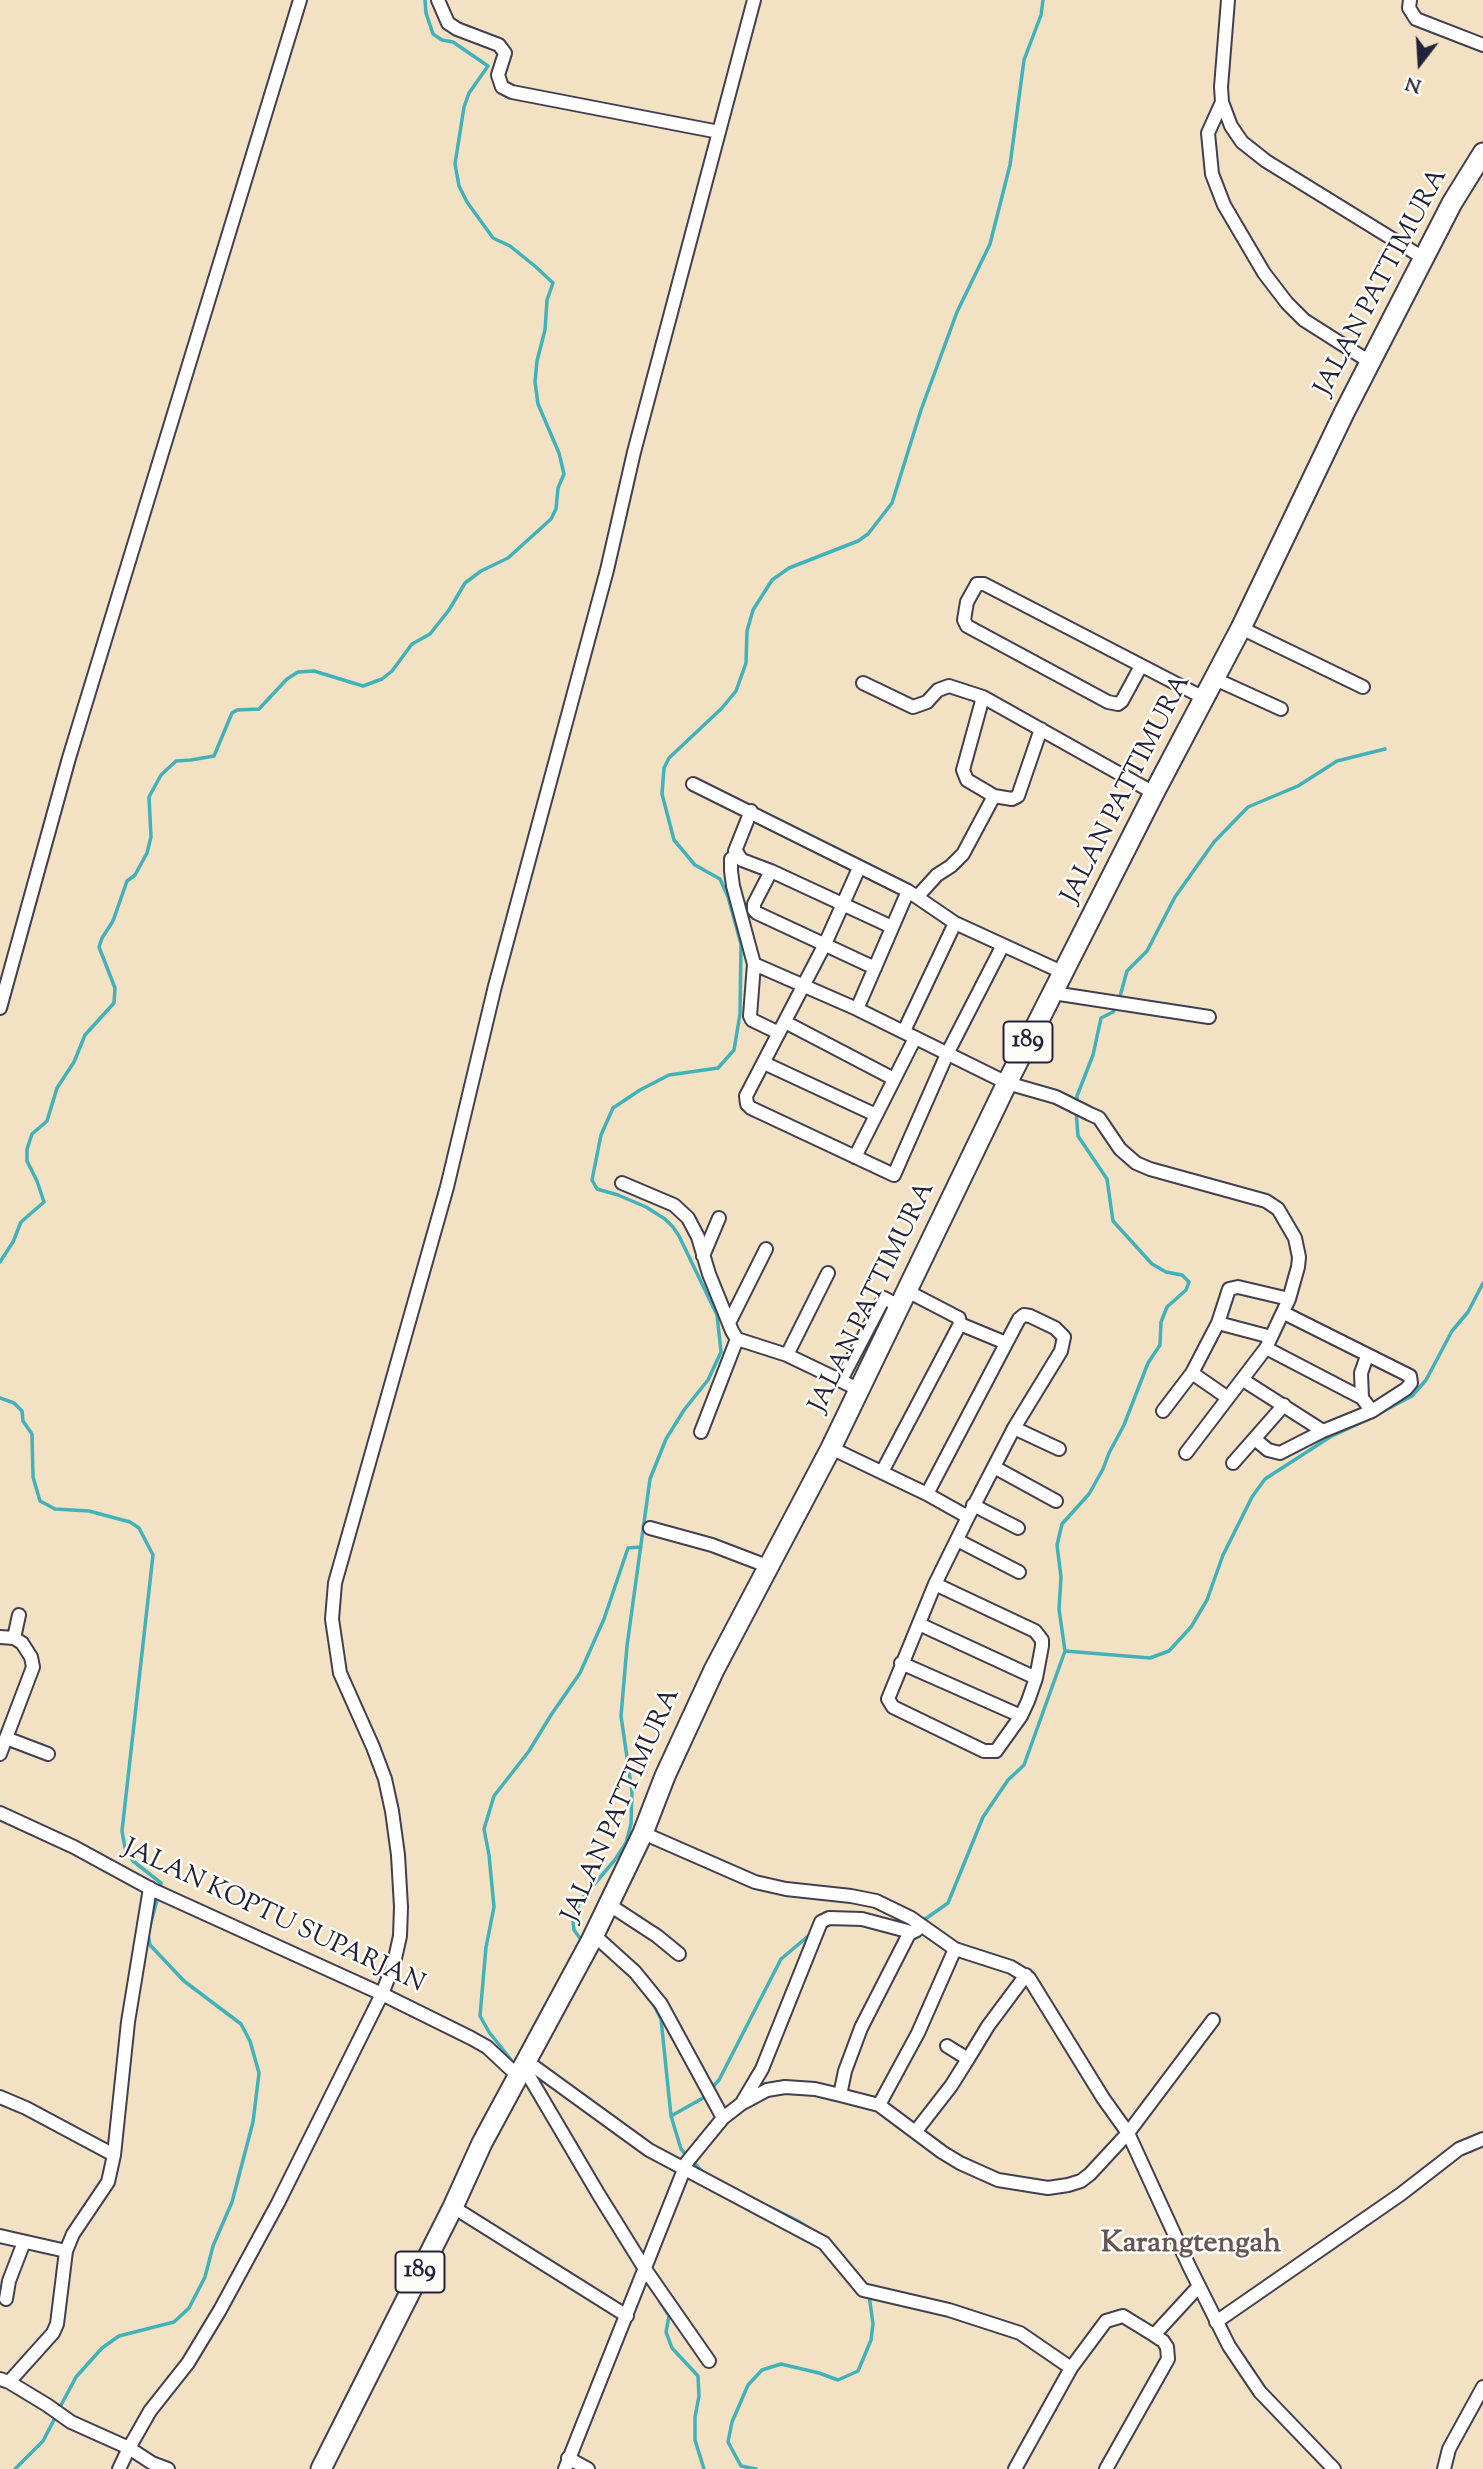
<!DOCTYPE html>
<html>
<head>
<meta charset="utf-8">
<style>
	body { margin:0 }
	#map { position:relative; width:1483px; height:2469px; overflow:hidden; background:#f3e1c4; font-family:"Sorts Mill Goudy",serif }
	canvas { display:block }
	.north { position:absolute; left:1385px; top:28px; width:70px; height:70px; -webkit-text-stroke:5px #fdfcf7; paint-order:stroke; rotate:197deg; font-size:19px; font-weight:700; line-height:28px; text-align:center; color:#22223b }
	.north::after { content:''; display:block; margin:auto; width:24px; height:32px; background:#22223b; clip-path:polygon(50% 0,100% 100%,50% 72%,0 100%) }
</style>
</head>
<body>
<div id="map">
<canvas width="1483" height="2469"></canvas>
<div class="north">N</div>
</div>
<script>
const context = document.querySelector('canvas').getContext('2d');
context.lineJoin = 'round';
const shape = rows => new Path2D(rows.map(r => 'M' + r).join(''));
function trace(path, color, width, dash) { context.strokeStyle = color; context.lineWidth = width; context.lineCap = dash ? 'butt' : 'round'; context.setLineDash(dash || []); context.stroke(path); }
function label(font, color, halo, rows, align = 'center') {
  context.font = font + ' "Sorts Mill Goudy",serif'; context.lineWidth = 5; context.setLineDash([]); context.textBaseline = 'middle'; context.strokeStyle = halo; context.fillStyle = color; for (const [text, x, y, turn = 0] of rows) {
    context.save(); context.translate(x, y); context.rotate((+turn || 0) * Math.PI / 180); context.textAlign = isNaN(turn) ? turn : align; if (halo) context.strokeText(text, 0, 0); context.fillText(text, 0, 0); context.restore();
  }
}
const stream = shape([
	[1119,1000,1127,971,1147,951,1175,897,1214,842,1248,807,1298,786,1337,761,1385,749],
	[1077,1103,1077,1096,1093,1055,1101,1018,1113,1012,1116,1007],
	[0,1262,13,1242,21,1222,44,1202,37,1181,27,1161,27,1149,32,1134,47,1121,57,1088,74,1062,85,1035,114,1003,115,988,99,947,102,938,113,921,127,881,135,875,147,853,151,837,149,797,161,775,176,761,191,760,214,756,232,713,237,710,259,709,287,679,298,672,314,671,363,686,382,679,392,671,412,644,430,634,449,610,465,583,481,571,508,558,551,519,556,509,558,488,564,474,559,453,538,404,535,382,537,361,545,330,547,300,553,283,536,267,510,246,493,238,467,202,459,186,455,164,464,107,469,93,488,66,453,42,442,40,433,34,426,13,425,0],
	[0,1398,14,1403,22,1411,23,1421,32,1434,33,1477,40,1501,55,1509,89,1511,130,1522,139,1528,153,1555,122,1831,125,1848,133,1861,161,1883,160,1889],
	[1378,1414,1412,1396,1426,1380,1452,1331,1468,1312,1483,1283],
	[1065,1651,1059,1609,1061,1577,1057,1545,1062,1524,1089,1494,1103,1469,1109,1453,1124,1425,1148,1363,1160,1345,1161,1322,1167,1307,1186,1290,1189,1282,1182,1275,1166,1272,1152,1264,1113,1221,1107,1179,1078,1136,1076,1111],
	[921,1922,948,1903,983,1817,1008,1780,1024,1765,1065,1651,1150,1658,1169,1651,1191,1627,1207,1600,1223,1555,1252,1497,1265,1479,1330,1437,1371,1418],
	[582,1941,574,1930,573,1920,580,1901,614,1861,626,1843,631,1824,632,1792,621,1716,627,1646,650,1479,666,1439,684,1410,708,1380,721,1352,717,1315,679,1236,673,1227,665,1219,646,1207,618,1195,597,1189,592,1180,601,1135,613,1108,640,1090,669,1075,718,1068,734,1050,740,1014,741,944,728,897,720,879,695,865,674,840,662,794,664,768,669,758,722,708,736,691,746,663,747,631,753,610,772,580,789,568,858,541,868,534,892,503,921,410,957,312,990,244,1010,165,1024,60,1041,15,1043,0],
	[652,2002,661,2019,671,2116,681,2149,687,2156],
	[516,2066,489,2032,480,2016,486,1947,494,1907,489,1855,484,1829,494,1796,529,1751,551,1715,580,1673,604,1619,628,1548,641,1547],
	[671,2116,703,2098,719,2080,781,1959,813,1932],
	[693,2161,704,2174],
	[770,2207,798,2221,809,2228],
	[659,2300,669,2316,666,2332,672,2348,698,2376,699,2396,695,2417,695,2440,704,2469],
	[59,2409,76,2377,102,2348,119,2336,174,2322,189,2308,205,2277,213,2246,232,2202,253,2122,259,2073,250,2041,241,2024,184,1981,150,1945,148,1934,158,1896],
	[15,2469,43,2441,56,2416],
	[756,2469,741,2466,728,2442,732,2422,748,2385,762,2370,781,2364,819,2373,838,2380,858,2371,871,2340,873,2324,869,2295]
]);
const street = shape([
	[438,0,448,23,457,29,499,45,505,53,498,75,502,87,512,92,719,132],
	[1228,0,1221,87,1222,102,1231,126,1242,142,1266,161,1425,259],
	[1410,0,1409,8,1416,19,1483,45],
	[1222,102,1208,133,1212,174,1224,205,1264,273,1287,303,1304,320,1370,362],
	[1241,628,1363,687],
	[1141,666,1122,701,1118,704,1108,702,967,626,964,620,967,602,977,584,984,584,1204,698],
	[1215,679,1281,709],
	[863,683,913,707,927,702,938,690,949,686,983,697,1154,793],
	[983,697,963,770,967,780,994,796,1012,799,1018,796,1041,729],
	[693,784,908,891,955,923,1064,973],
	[751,811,735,851,742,860,771,871,892,927],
	[738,854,731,859,731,871,733,886,754,964,750,1016,752,1020,779,1033],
	[859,868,825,944,746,1096,747,1104,751,1108,894,1175,948,1052,1003,945],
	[771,871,754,904,754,910,757,913,875,968],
	[917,897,937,875,951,866,963,854,994,796],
	[754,964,857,1009,1007,1083,1056,1097,1090,1114,1099,1118,1120,1149,1136,1163,1150,1169,1266,1201,1278,1209,1295,1238,1299,1257,1298,1267,1289,1299,1266,1348,1186,1453],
	[1053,993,1209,1017],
	[0,1008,69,758,300,0],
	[857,1009,908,891],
	[785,1022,894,1079],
	[904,1031,955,923],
	[764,1063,876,1115],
	[855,1157,915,1038],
	[622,1183,674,1205,688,1218,698,1237,709,1274,732,1331,737,1339,787,1355,860,1390],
	[703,1256,719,1218],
	[907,1291,959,1318,960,1324],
	[1284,1313,1410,1376,1411,1383,1406,1389,1372,1411],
	[729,1323,766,1249],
	[1218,1323,1271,1337],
	[1266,1348,1362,1398],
	[787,1355,828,1273],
	[841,1380,884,1298,899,1306],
	[1243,1380,1323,1431],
	[1228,1398,1192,1373,1218,1323,1229,1289,1238,1287,1289,1299],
	[1163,1411,1192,1373],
	[1014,1428,1059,1449],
	[701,1432,737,1339],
	[1256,1440,1268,1450,1280,1453,1323,1431,1372,1411,1362,1398,1361,1373,1367,1356],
	[831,1448,927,1494,968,1517,935,1584,888,1699,893,1707,984,1751,996,1751,1021,1716,1028,1701,1036,1678,1042,1646,1042,1640,1035,1631,935,1584],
	[1233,1463,1284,1405],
	[994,1467,1056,1501],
	[882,1472,960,1324,1006,1343],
	[927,1494,1019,1319,1024,1315,1030,1316,1055,1328,1064,1337,1061,1351,1014,1428,968,1517],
	[973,1505,1018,1528],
	[650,1528,712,1545,767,1566],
	[957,1540,1019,1572],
	[919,1624,1036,1678],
	[0,1637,14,1638,22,1643,31,1657,33,1667,0,1754],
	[14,1638,19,1615],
	[901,1663,1021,1716],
	[6,1738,48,1754],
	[0,1813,74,1847,153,1890,382,1994,471,2038,487,2047,518,2076],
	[643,1833,755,1882,786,1889,851,1896,876,1901,911,1918,955,1949,1011,1967,1029,1978,1103,2098,1128,2133,1189,2266,1229,2346,1260,2392,1334,2469],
	[608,1904,657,1936,679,1954],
	[594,1935,635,1972,661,2004,723,2118],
	[968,2059,988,2026,1026,1975],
	[525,2060,649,2150,824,2243,863,2290,949,2310,1020,2333,1071,2368],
	[523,2066,599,2195,645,2269,709,2361],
	[840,2095,845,2071,861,2028,909,1934,917,1930],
	[0,2097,26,2108,114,2155],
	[743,2101,762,2069,821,1922,829,1918,862,1919,911,1932],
	[879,2105,918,2033,955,1949],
	[916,2131,951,2086,968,2059,947,2046],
	[453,2207,627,2316],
	[0,2236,66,2251],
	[6,2299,9,2281,24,2242],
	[1216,2322,1401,2194,1459,2149,1483,2139],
	[0,2379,9,2382,47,2405,71,2422,129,2448,150,2411,188,2363,220,2310,278,2203,382,1994,394,1963,400,1936,401,1907,398,1855,392,1811,385,1779,373,1747,340,1673,332,1619,335,1583,447,1187,495,986,607,570,634,452,754,0],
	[9,2382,53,2333,57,2324,66,2251,73,2234,108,2182,114,2155,128,2022,150,1888],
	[568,2458,588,2469],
	[119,2469,129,2448,152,2463,168,2469],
	[565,2469,687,2162,723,2118,741,2104,767,2090,785,2087,815,2089,840,2095,879,2105,942,2152,960,2163,998,2180,1048,2188,1068,2185,1081,2181,1090,2174,1128,2133,1213,2020],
	[1015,2469,1071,2368,1106,2321,1123,2316,1154,2335,1199,2286],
	[1106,2469,1168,2359,1167,2347,1163,2341,1154,2335],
	[1444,2469,1449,2449,1483,2387]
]);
const primary = shape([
	[321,2469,453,2207,482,2143,591,1941,643,1833,665,1776,714,1670,831,1448,1007,1083,1154,793,1241,628,1344,413,1452,203,1483,153]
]);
const shields = [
	[1028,1042,49],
	[420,2272,49]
];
const shieldNames = [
	["189",1028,1042],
	["189",420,2272]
];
const streetNames = [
	["JALAN PATTIMURA",1383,283,-62],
	["JALAN PATTIMURA",1128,790,-63],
	["JALAN PATTIMURA",874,1298,-64],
	["JALAN PATTIMURA",623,1806,-66],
	["JALAN KOPTU SUPARJAN",273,1918,25]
];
const quarterNames = [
	["Karangtengah",1191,2246]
];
trace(stream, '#41b2ba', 3.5);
trace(street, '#413f50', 16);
trace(primary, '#413f50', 23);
trace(street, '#fff', 12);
trace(primary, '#fff', 19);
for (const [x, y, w] of shields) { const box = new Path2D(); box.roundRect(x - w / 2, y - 20.5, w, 41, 5); context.fillStyle = '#fdfcf7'; context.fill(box); trace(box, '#22223b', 2); }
label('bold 24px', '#22223b', null, shieldNames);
label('26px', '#22223b', '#fdfcf7', streetNames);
label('bold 30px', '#665658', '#fdfcf7', quarterNames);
</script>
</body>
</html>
